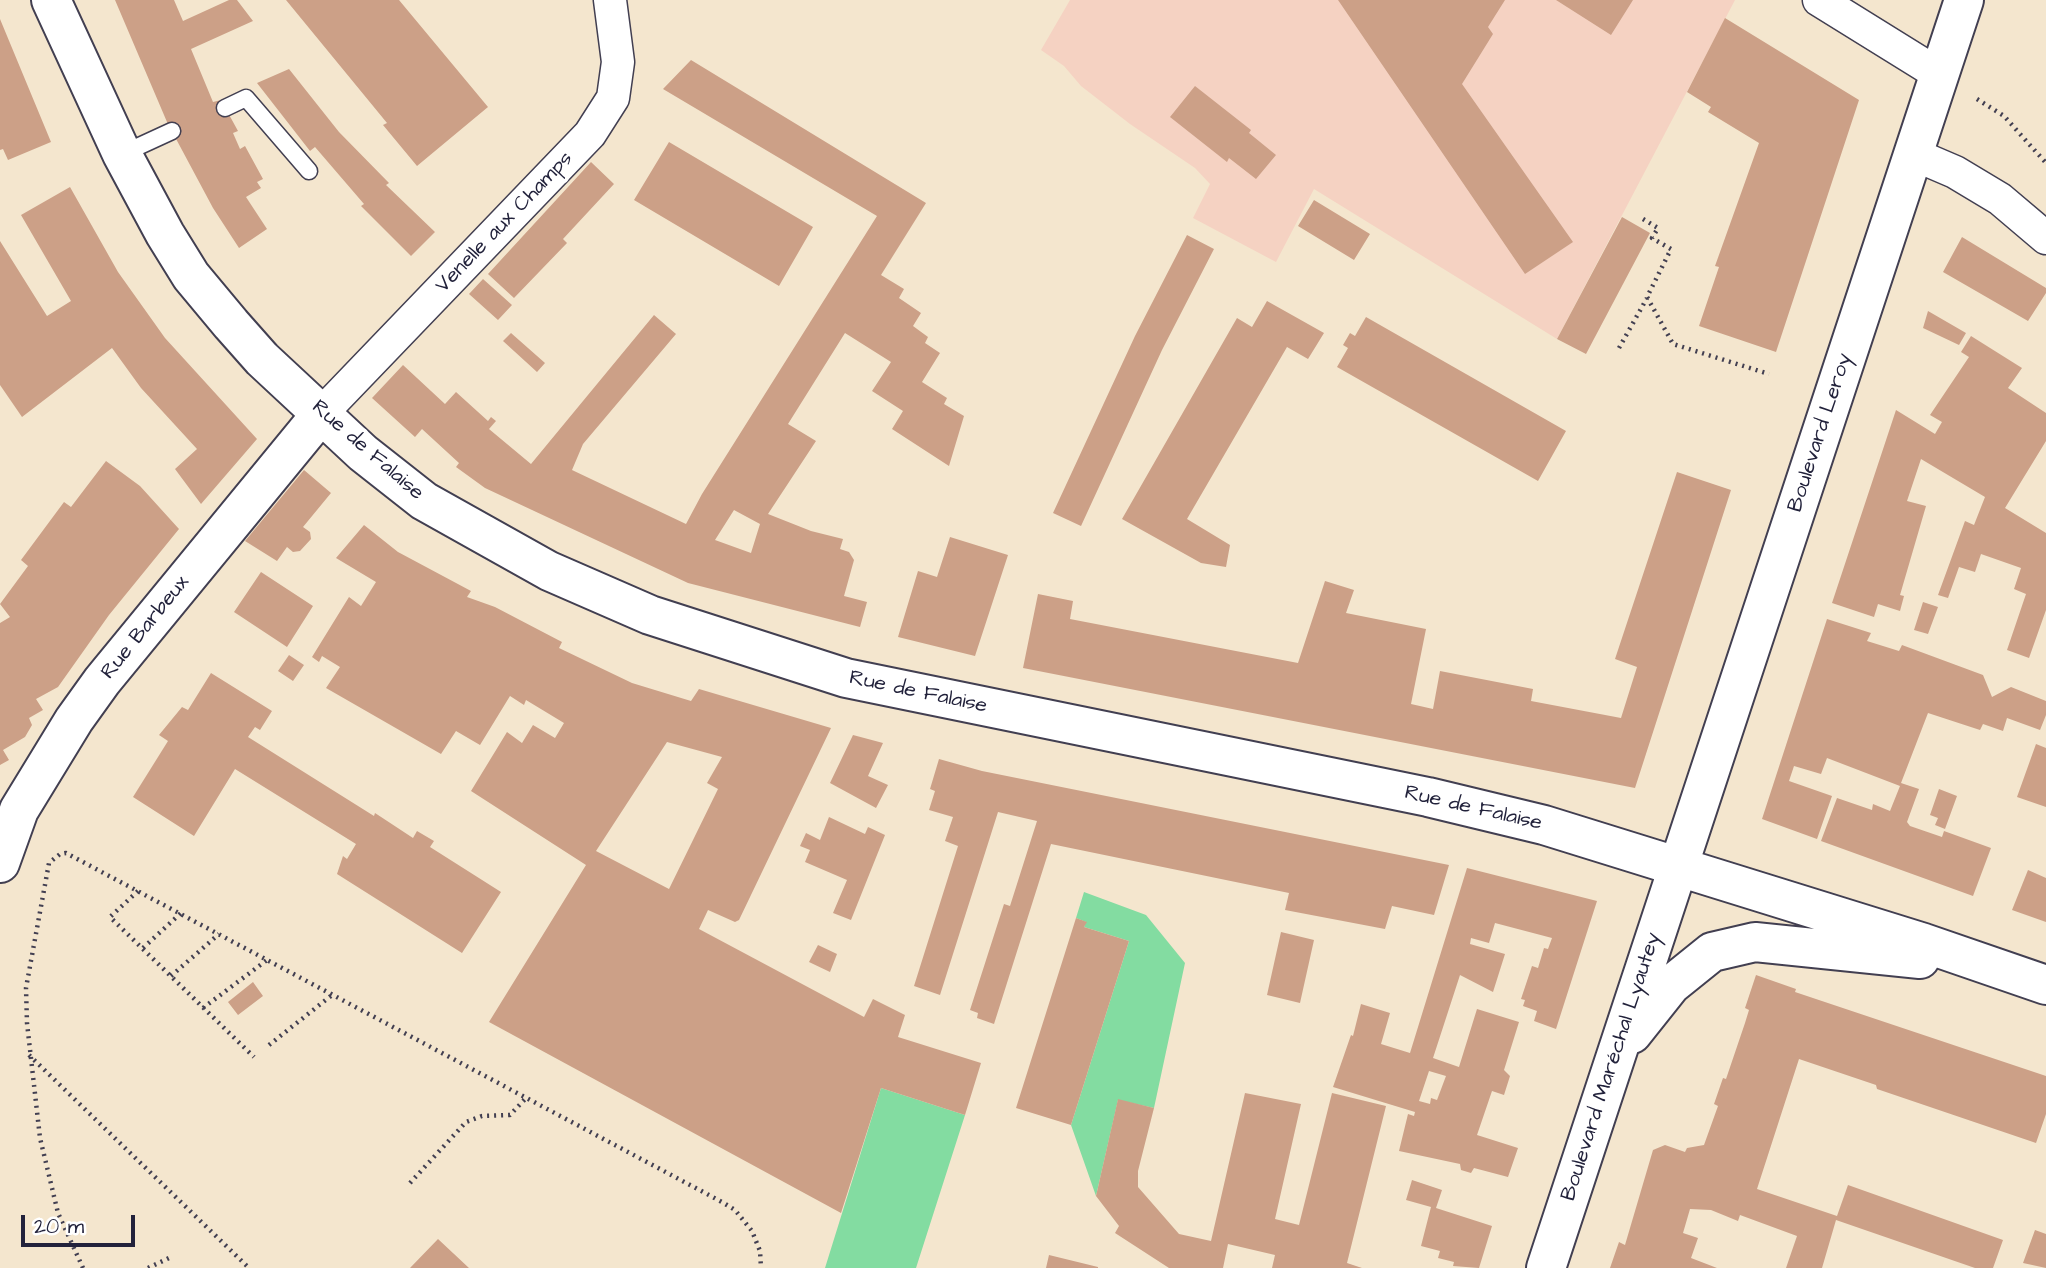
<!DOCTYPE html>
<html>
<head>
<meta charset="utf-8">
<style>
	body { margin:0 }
	#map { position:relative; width:2046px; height:1268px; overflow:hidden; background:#f4e6ce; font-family:"Architects Daughter",sans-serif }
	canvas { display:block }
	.scale { position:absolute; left:21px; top:1215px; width:114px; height:32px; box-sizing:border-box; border:4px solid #22223b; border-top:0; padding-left:9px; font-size:21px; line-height:24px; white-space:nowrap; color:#22223b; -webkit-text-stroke:5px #fff; paint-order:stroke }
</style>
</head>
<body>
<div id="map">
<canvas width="2046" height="1268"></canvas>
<div class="scale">20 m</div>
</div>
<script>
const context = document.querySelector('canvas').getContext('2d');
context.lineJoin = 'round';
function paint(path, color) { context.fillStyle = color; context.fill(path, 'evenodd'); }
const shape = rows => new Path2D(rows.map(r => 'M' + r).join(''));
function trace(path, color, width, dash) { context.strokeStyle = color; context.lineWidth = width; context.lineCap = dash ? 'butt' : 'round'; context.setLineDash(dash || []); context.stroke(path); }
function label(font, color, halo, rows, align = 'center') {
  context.font = font + ' "Architects Daughter",sans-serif'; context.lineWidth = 7; context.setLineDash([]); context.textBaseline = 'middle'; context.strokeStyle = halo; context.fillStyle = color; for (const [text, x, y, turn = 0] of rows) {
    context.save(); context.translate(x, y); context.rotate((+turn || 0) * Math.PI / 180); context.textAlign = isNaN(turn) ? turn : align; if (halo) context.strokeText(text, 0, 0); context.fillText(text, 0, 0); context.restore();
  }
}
const built = shape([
	[1070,0,1735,0,1557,339,1314,189,1276,262,1193,218,1210,184,1195,168,1130,124,1081,86,1064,66,1041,50]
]);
const green = shape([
	[1084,892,1146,915,1185,963,1154,1108,1118,1100,1096,1196,1071,1125,1129,941,1084,927,1086,922,1076,918],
	[881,1088,965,1115,916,1268,825,1268]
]);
const building = shape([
	[115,0,174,0,183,21,229,0,237,0,253,21,191,49,213,102,221,100,238,131,233,133,240,149,245,146,263,179,257,182,261,188,246,197,267,229,239,248,213,208,167,122],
	[286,0,399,0,488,107,417,166,383,125,387,123],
	[1338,0,1505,0,1488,27,1493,34,1462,84,1573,242,1525,274],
	[1556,0,1633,0,1611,35],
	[1725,18,1859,100,1776,352,1699,326,1719,267,1715,266,1759,143,1708,112,1711,107,1687,92],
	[0,19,51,142,8,160,3,149,0,150],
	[691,60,926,203,881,275,904,289,899,298,921,313,913,326,928,337,925,343,940,353,922,382,947,398,944,404,964,416,949,466,892,429,903,411,872,391,891,362,845,333,788,424,816,441,768,514,811,531,843,539,840,549,849,552,854,560,844,596,867,602,860,627,688,583,485,488,456,467,459,463,422,429,415,437,372,398,403,365,445,404,456,392,488,421,491,417,496,421,489,429,531,464,654,315,676,334,583,444,572,470,686,524,702,494,877,216,663,89],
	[734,510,760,524,751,553,715,540],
	[289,69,339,132,389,183,386,185,435,232,411,256,361,206,364,204,315,147,310,151,257,83],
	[1195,86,1251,130,1249,133,1276,155,1256,179,1229,158,1227,162,1170,117],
	[669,142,813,227,779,286,634,200],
	[591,162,614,184,563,239,567,243,514,298,488,274],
	[70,187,118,272,165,338,257,439,201,504,175,469,197,449,141,388,112,348,22,417,0,385,0,241,47,316,71,301,21,215],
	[1314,200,1370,234,1354,260,1298,226],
	[1622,217,1650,233,1586,354,1557,339],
	[1187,235,1214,249,1162,350,1081,526,1053,513,1135,336],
	[1962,237,2046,288,2046,293,2028,321,1943,272],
	[483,279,512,305,498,320,469,294],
	[1267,301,1324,333,1308,359,1287,347,1187,519,1230,545,1226,567,1201,563,1122,519,1237,318,1252,327],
	[1928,311,1966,333,1959,345,1923,328],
	[1366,317,1566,431,1538,481,1337,367,1348,348,1343,345,1350,333,1355,336],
	[511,333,545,363,537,372,503,341],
	[1971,336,2022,368,2008,388,2046,413,2046,441,2005,508,2046,533,2046,610,2029,658,2007,650,2026,594,2014,589,2021,568,1981,554,1975,572,1959,567,1948,598,1938,595,1965,521,1974,525,1985,497,1921,459,1907,501,1926,506,1900,595,1904,596,1900,611,1878,604,1874,617,1832,603,1896,410,1935,434,1942,422,1930,415,1969,357,1961,352],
	[106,461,140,486,179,529,109,615,58,687,36,699,43,710,29,718,32,725,25,737,3,750,9,760,0,765,0,623,10,617,0,604,28,566,21,560,64,502,71,507],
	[304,470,331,493,303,527,310,532,311,539,300,551,293,552,287,547,277,561,245,541],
	[1677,472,1731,490,1635,788,1023,668,1038,594,1073,601,1070,619,1298,663,1325,581,1354,590,1346,613,1426,629,1411,704,1433,709,1440,671,1533,689,1531,701,1621,718,1637,667,1615,659],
	[364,525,398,552,471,591,467,597,495,607,562,642,559,648,632,683,691,701,699,689,831,728,739,920,735,922,708,910,699,929,864,1017,873,999,905,1015,898,1037,981,1063,965,1115,881,1088,841,1213,489,1022,586,865,471,791,507,732,522,743,533,725,555,738,564,723,526,700,524,705,510,696,480,745,456,731,441,754,326,688,340,667,322,656,319,662,312,657,349,597,361,606,376,582,336,558],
	[667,742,722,757,707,783,718,789,669,889,596,851],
	[950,537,1008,555,975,656,898,637,918,571,937,577],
	[261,572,313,606,287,647,234,612],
	[1923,602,1938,607,1928,634,1914,630],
	[1827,619,1871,633,1867,641,1899,651,1902,645,1983,675,1992,697,2011,687,2046,701,2046,715,2040,730,2007,718,2003,731,1983,724,1980,730,1928,713,1901,783,1919,789,1907,822,1910,826,1942,837,1944,831,1991,848,1973,896,1821,841,1837,798,1872,810,1873,804,1890,811,1900,786,1827,758,1821,774,1794,766,1789,781,1832,796,1817,839,1762,819],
	[289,655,304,665,293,681,278,671],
	[211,673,272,711,260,730,255,727,248,737,374,816,375,813,413,838,417,831,434,841,430,847,501,892,462,953,337,874,343,856,347,859,356,844,235,769,194,836,133,797,168,741,159,735,182,707,188,710],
	[853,735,883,743,868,776,888,785,876,808,830,783],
	[2036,744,2046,748,2046,807,2017,797],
	[939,759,982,771,1449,865,1434,915,1392,906,1385,929,1285,910,1289,893,1051,844,994,1024,977,1018,978,1013,970,1010,1004,904,1010,906,1037,821,998,812,940,995,914,986,958,846,945,841,953,817,929,810,935,791,930,789],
	[1939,789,1957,796,1945,829,1935,825,1938,818,1930,815],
	[829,817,865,834,868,827,885,835,851,920,833,913,847,880,805,862,810,850,800,846,806,833,820,840],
	[1467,868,1597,901,1556,1029,1534,1021,1537,1011,1523,1006,1525,1000,1521,999,1532,966,1538,968,1544,948,1548,949,1552,938,1495,923,1489,943,1471,938,1470,944,1505,954,1493,992,1460,975,1433,1058,1459,1067,1477,1009,1519,1022,1504,1070,1510,1076,1504,1095,1492,1091,1477,1135,1518,1148,1508,1177,1474,1168,1471,1173,1461,1170,1460,1164,1399,1151,1408,1114,1414,1116,1415,1112,1333,1087,1351,1035,1353,1036,1361,1004,1390,1013,1381,1044,1410,1053],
	[1429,1071,1446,1076,1437,1100,1431,1098,1430,1104,1419,1101],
	[2028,870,2046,878,2046,922,2012,910],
	[1076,918,1087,922,1084,927,1129,941,1071,1125,1016,1108],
	[1281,932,1314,940,1300,1003,1267,995],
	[818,945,837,954,830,972,809,962],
	[1756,975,1796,989,1795,992,2046,1076,2046,1114,2036,1143,1877,1089,1876,1085,1799,1059,1757,1189,1837,1216,1848,1185,2003,1240,1993,1268,1975,1268,1836,1220,1822,1268,1786,1268,1797,1236,1740,1215,1738,1221,1711,1210,1690,1209,1683,1233,1698,1238,1691,1258,1717,1268,1610,1268,1619,1242,1625,1245,1653,1150,1665,1145,1685,1152,1687,1148,1704,1145,1718,1106,1714,1104,1723,1078,1726,1079,1745,1023,1749,1010,1745,1008],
	[253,982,263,996,238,1015,228,1002],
	[1245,1093,1301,1104,1275,1219,1299,1225,1332,1093,1386,1106,1347,1263,1362,1268,1272,1268,1275,1255,1228,1244,1223,1268,1169,1268,1115,1233,1119,1226,1096,1196,1118,1099,1154,1108,1138,1171,1138,1187,1179,1234,1211,1241],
	[1412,1180,1442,1190,1436,1208,1492,1226,1479,1268,1453,1266,1454,1262,1438,1258,1440,1251,1421,1246,1431,1207,1406,1200],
	[2035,1230,2046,1234,2046,1268,2023,1263],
	[438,1239,469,1268,410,1268],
	[1049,1255,1098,1267,1098,1268,1046,1268]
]);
const path = shape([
	[1977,99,2004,116,2046,163],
	[1643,219,1658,228,1652,238,1671,249,1647,297,1673,344,1769,374],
	[1619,348,1647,298],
	[138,891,110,917,254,1057],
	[143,948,181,913],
	[171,976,219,934],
	[203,1008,267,960],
	[269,1045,332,995],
	[29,1055,249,1268],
	[410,1183,466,1122,482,1116,510,1115,526,1098],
	[83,1268,58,1213,40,1138,27,1023,26,988,49,863,60,854,66,853,722,1202,735,1210,752,1231,760,1251,761,1268],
	[148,1268,169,1258]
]);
const service = shape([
	[225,108,246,98,309,171],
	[122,154,172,131]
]);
const minor = shape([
	[1819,0,1940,75],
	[1913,154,1955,172,2000,199,2046,238],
	[322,413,590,134,613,98,618,62,610,0]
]);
const tertiary = shape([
	[0,863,19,810,74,720,102,681,322,413]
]);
const secondary = shape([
	[51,0,122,154,165,234,191,276,231,324,262,359,363,453,424,501,549,571,650,615,846,678,1428,797,1544,825,1924,943,2046,985],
	[1632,1034,1671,985,1712,952,1755,942,1920,959],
	[1546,1268,1964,0]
]);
const streetNames = [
	["Venelle aux Champs",505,223,-46],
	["Boulevard Leroy",1821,433,-72],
	["Rue de Falaise",367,451,41],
	["Rue Barbeux",146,628,-51],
	["Rue de Falaise",918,693,12],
	["Rue de Falaise",1473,809,13],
	["Boulevard Maréchal Lyautey",1612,1067,-72]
];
paint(built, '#f5d2c2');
paint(green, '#83dca1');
paint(building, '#cca087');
trace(service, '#423f51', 19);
trace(minor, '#423f51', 35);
trace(tertiary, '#423f51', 42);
trace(secondary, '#423f51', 42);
trace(path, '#423f51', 4.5, [2, 5]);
trace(service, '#fff', 16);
trace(minor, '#fff', 32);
trace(tertiary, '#fff', 38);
trace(secondary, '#fff', 38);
label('21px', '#22223b', '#fff', streetNames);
</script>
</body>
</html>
